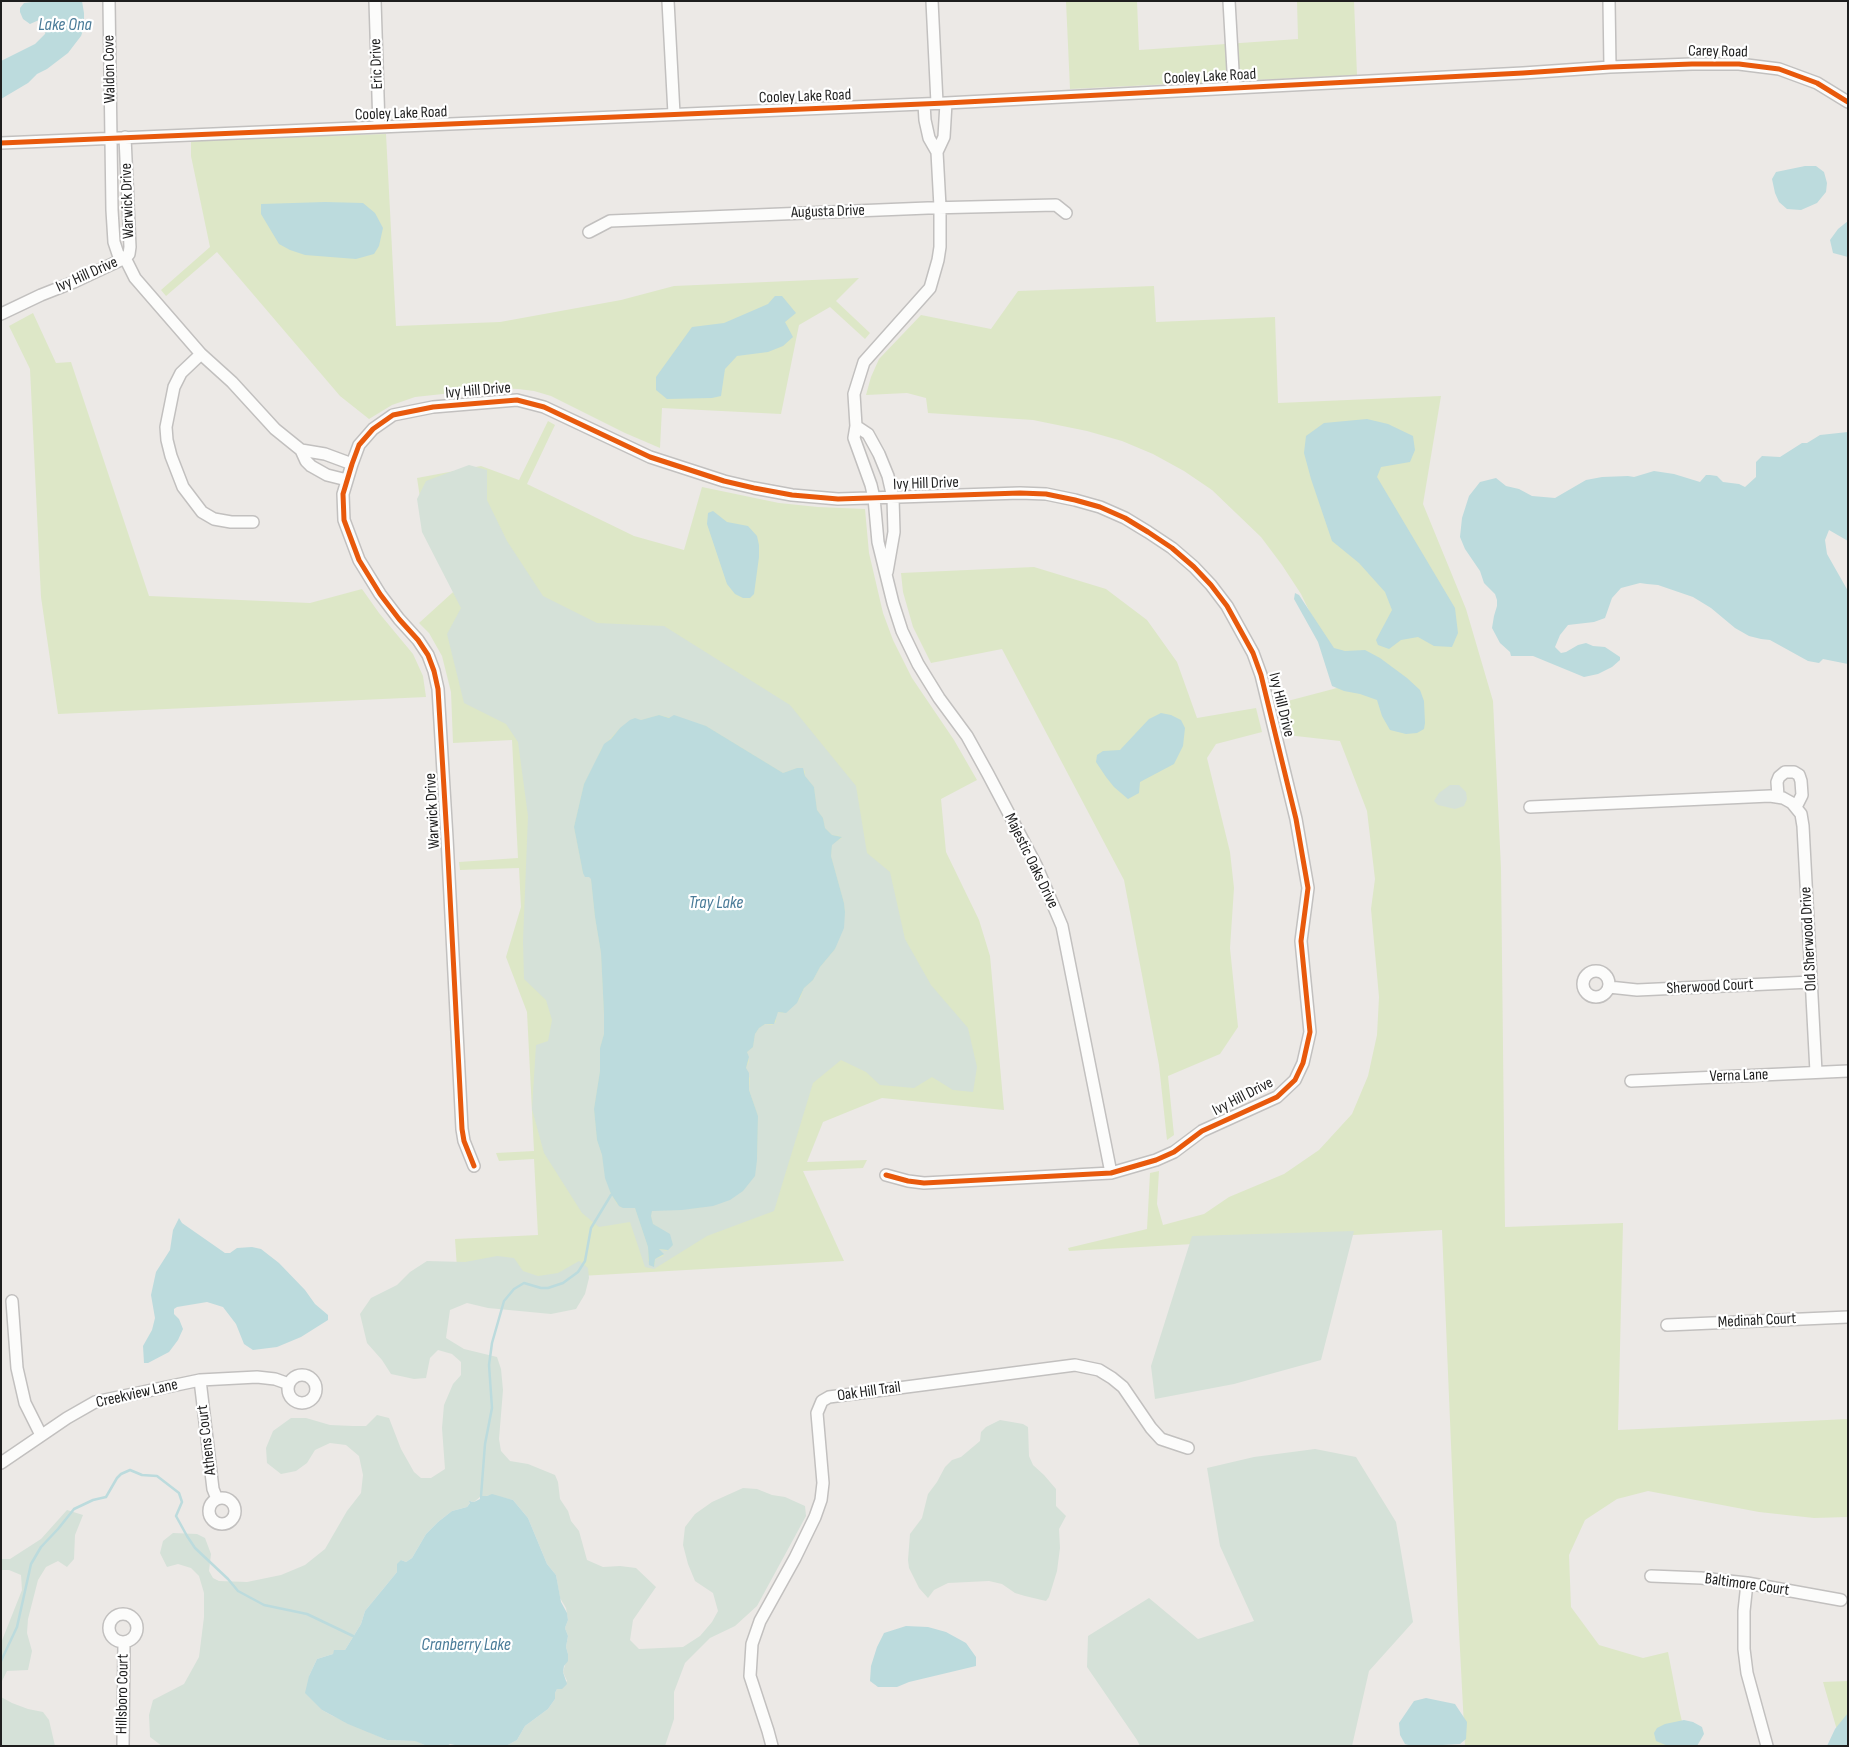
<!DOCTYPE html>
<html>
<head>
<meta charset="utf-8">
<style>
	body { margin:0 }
	#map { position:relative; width:1849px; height:1747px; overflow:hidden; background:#ece9e6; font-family:"Sofia Sans Condensed",sans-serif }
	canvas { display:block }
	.frame { position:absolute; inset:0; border:2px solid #1e1e1e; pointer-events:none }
</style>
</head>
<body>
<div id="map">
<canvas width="1849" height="1747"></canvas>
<div class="frame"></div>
</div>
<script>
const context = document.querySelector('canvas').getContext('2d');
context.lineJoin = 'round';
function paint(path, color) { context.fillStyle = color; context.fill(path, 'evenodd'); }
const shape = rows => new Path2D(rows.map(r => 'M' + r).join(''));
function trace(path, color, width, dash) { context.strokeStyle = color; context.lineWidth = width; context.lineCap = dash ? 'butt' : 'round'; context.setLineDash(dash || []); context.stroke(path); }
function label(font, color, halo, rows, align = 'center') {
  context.font = font + ' "Sofia Sans Condensed",sans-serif'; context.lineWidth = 4.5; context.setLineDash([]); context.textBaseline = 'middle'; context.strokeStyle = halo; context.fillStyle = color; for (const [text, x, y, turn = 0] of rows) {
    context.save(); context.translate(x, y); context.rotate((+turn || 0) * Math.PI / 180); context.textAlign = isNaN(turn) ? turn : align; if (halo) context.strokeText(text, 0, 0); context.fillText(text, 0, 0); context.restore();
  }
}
const grass = shape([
	[1066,1,1137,1,1139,50,1298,39,1297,1,1354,1,1357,75,1070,89],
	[386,134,396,326,500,322,621,300,674,286,859,278,836,301,870,333,865,339,830,307,799,325,781,414,662,408,660,448,625,433,551,396,534,391,518,389,498,388,415,397,392,405,369,419,340,396,217,252,166,296,161,290,210,247,191,156,191,140],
	[1154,286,1156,322,1275,317,1278,403,1441,396,1423,504,1466,609,1493,701,1501,868,1505,1227,1623,1223,1618,1430,1848,1419,1848,1517,1814,1518,1759,1512,1648,1491,1617,1499,1585,1520,1569,1555,1571,1607,1599,1645,1643,1658,1668,1652,1679,1709,1688,1746,1465,1746,1458,1611,1442,1230,1069,1251,1068,1248,1147,1229,1150,1173,1159,1171,1157,1204,1163,1225,1204,1214,1229,1197,1284,1174,1319,1150,1352,1114,1368,1076,1377,1035,1379,997,1371,909,1375,879,1367,811,1340,741,1287,735,1280,703,1337,688,1316,625,1301,594,1282,565,1261,537,1212,490,1184,471,1153,454,1122,441,1087,431,1033,420,928,413,926,398,907,393,866,395,871,377,879,359,921,315,991,329,1018,291],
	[33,313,56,363,71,362,149,596,310,603,362,589,379,613,413,654,423,676,426,697,58,714,41,597,30,369,9,326],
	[548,421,555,425,527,484,634,536,684,550,702,487,779,503,818,507,865,509,869,553,883,613,893,640,912,678,954,740,977,780,941,799,946,852,979,920,990,956,1004,1110,882,1098,823,1122,807,1162,867,1160,863,1168,803,1171,844,1261,458,1283,455,1239,538,1235,534,1159,499,1161,496,1153,534,1151,527,1012,506,957,521,907,519,868,460,870,459,862,518,858,512,740,453,743,451,692,442,656,429,633,419,623,463,583,424,524,417,478,481,466,519,480],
	[1034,567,1106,589,1147,620,1177,662,1197,718,1256,708,1262,732,1216,744,1207,758,1230,852,1234,888,1230,948,1238,1027,1220,1054,1168,1076,1174,1135,1167,1140,1159,1065,1124,880,1002,649,931,663,913,627,903,592,901,573],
	[1848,1681,1848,1746,1837,1730,1823,1682]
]);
const wetland = shape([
	[469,465,487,470,487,500,507,541,543,596,597,623,664,626,790,705,856,786,867,853,890,872,905,939,931,985,968,1028,977,1067,973,1092,953,1090,932,1077,914,1088,880,1085,866,1072,841,1060,813,1083,774,1211,707,1236,654,1269,645,1267,630,1222,599,1227,582,1213,544,1153,532,1109,536,1045,548,1041,552,1020,546,1000,524,979,523,941,528,816,518,742,506,724,464,703,447,634,461,608,422,532,417,499,426,481],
	[659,715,706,726,783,773,797,768,805,771,805,776,814,787,817,810,823,818,825,828,832,835,840,836,842,838,832,844,831,856,844,903,845,912,835,949,820,967,813,980,804,988,800,999,783,1013,778,1012,776,1014,776,1022,772,1025,765,1024,759,1028,755,1034,753,1047,747,1052,749,1062,746,1068,750,1079,749,1090,758,1116,757,1160,700,1208,652,1210,651,1216,653,1224,670,1235,670,1239,673,1245,666,1251,659,1249,664,1256,655,1259,655,1265,648,1261,648,1247,635,1208,623,1208,617,1204,611,1194,605,1173,602,1155,597,1140,594,1109,600,1071,600,1048,604,1034,604,1014,601,953,595,917,591,878,583,873,574,827,584,784,596,761,601,749,620,728,637,719,641,720],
	[1450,785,1459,785,1466,792,1467,799,1464,806,1455,809,1438,805,1434,801,1439,793],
	[1354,1231,1321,1360,1234,1384,1155,1399,1151,1366,1192,1236],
	[497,1256,514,1258,523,1271,538,1276,558,1273,579,1261,588,1268,589,1278,585,1294,576,1309,551,1314,488,1308,467,1303,450,1310,446,1338,464,1349,497,1357,501,1369,503,1390,499,1439,501,1451,510,1461,528,1464,555,1475,558,1482,560,1499,568,1511,571,1521,579,1531,587,1560,603,1567,620,1566,636,1568,656,1587,633,1620,630,1640,639,1649,683,1647,700,1636,712,1622,718,1611,713,1593,695,1581,688,1564,683,1545,685,1527,695,1514,712,1502,743,1488,757,1489,772,1495,785,1497,805,1506,806,1516,757,1606,735,1626,710,1638,685,1663,674,1692,674,1719,665,1746,506,1746,517,1740,525,1726,548,1709,555,1699,555,1693,557,1689,567,1681,563,1672,568,1654,566,1647,568,1636,565,1628,568,1620,566,1608,560,1598,556,1575,547,1564,528,1518,513,1500,492,1495,480,1497,474,1502,471,1501,467,1507,452,1511,438,1522,426,1534,412,1558,406,1562,401,1560,397,1572,365,1611,361,1624,345,1650,335,1650,333,1654,317,1659,309,1676,322,1710,333,1716,387,1740,416,1741,427,1746,162,1746,150,1737,149,1715,153,1700,184,1684,199,1657,204,1617,204,1593,199,1576,191,1568,178,1564,167,1567,160,1553,163,1541,173,1533,197,1534,205,1538,211,1554,209,1571,213,1578,219,1581,247,1582,281,1575,305,1565,325,1549,347,1511,361,1493,363,1475,359,1456,346,1445,330,1443,315,1450,307,1463,296,1471,281,1474,267,1463,266,1448,273,1431,291,1418,306,1418,330,1425,353,1426,366,1426,377,1415,389,1418,401,1449,414,1472,421,1478,431,1478,445,1469,442,1428,444,1405,453,1384,461,1375,461,1362,452,1354,438,1350,430,1358,426,1378,414,1379,391,1374,382,1360,367,1343,360,1314,371,1298,397,1285,410,1272,427,1261,465,1262],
	[1000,1420,1023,1424,1028,1427,1029,1456,1033,1465,1044,1475,1056,1489,1056,1506,1066,1516,1059,1529,1060,1548,1057,1571,1049,1597,1046,1601,1025,1596,1015,1593,1002,1584,989,1581,948,1583,934,1590,928,1598,919,1588,909,1568,908,1560,910,1534,922,1518,928,1494,937,1482,945,1467,952,1460,961,1457,980,1441,981,1432,986,1427],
	[1315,1449,1356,1457,1396,1522,1413,1622,1369,1671,1352,1746,1140,1746,1137,1740,1087,1667,1088,1636,1149,1598,1198,1639,1254,1621,1220,1546,1207,1468,1254,1457],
	[67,1510,83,1515,75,1535,74,1559,67,1567,58,1561,46,1567,38,1580,28,1619,27,1633,32,1651,28,1670,7,1671,1,1683,1,1643,22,1590,21,1575,9,1570,1,1570,1,1559,10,1559,41,1539],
	[1,1697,12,1703,28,1709,43,1712,49,1720,55,1746,1,1746]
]);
const water = shape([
	[39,1,82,1,84,13,84,28,81,36,68,53,47,69,37,74,28,83,1,99,1,61,35,44,45,34,46,30,44,21,39,20,30,24,23,19,20,12,20,8,24,3],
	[1805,166,1816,166,1824,172,1827,183,1826,192,1817,203,1801,210,1787,209,1779,202,1775,193,1772,179,1776,172],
	[325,202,363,203,375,213,383,228,379,246,374,254,356,259,305,255,290,250,279,244,261,214,261,204],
	[1848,221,1848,257,1833,253,1830,240,1838,229],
	[775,296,782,296,796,313,785,322,793,337,783,346,768,352,737,356,725,369,721,396,712,398,667,399,656,390,656,377,692,327,724,323,768,304],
	[1367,419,1388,424,1413,436,1415,450,1410,462,1381,467,1377,477,1455,608,1458,633,1452,647,1434,646,1418,637,1401,640,1389,649,1378,645,1376,640,1392,610,1385,592,1359,563,1332,541,1311,479,1304,453,1306,436,1324,423],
	[1848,432,1848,541,1829,530,1825,540,1827,554,1848,591,1848,664,1823,659,1819,663,1808,661,1770,640,1761,639,1749,636,1735,628,1711,608,1693,597,1658,585,1647,584,1640,583,1621,588,1612,598,1605,618,1594,622,1568,625,1560,635,1555,647,1561,653,1566,652,1578,645,1586,643,1593,646,1605,647,1620,657,1620,660,1612,667,1598,674,1584,677,1533,656,1511,656,1510,652,1500,643,1492,628,1494,616,1497,606,1497,600,1495,594,1484,583,1480,571,1465,549,1460,537,1462,518,1469,496,1480,482,1496,478,1506,486,1519,489,1532,496,1555,498,1586,480,1602,477,1628,476,1634,477,1654,471,1674,474,1700,482,1706,475,1710,475,1717,476,1723,482,1739,484,1745,487,1756,477,1756,462,1762,456,1780,457,1802,443,1807,443,1820,435],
	[713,511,727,522,748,526,757,536,759,545,759,557,754,594,750,598,743,598,735,594,727,584,707,524,708,513],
	[1295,593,1299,595,1334,648,1345,651,1365,650,1380,658,1407,678,1420,690,1424,701,1425,723,1424,729,1417,733,1406,734,1390,730,1382,716,1377,700,1360,694,1344,691,1332,686,1318,642,1294,599],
	[1161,713,1171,715,1181,720,1185,728,1183,746,1174,764,1140,782,1139,793,1128,799,1114,787,1106,777,1096,762,1097,755,1103,751,1120,750,1149,719],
	[659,715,669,718,674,715,677,716,706,726,783,773,797,768,803,768,805,776,814,787,817,810,823,818,825,828,832,835,842,837,832,845,831,856,844,903,845,912,844,928,835,949,820,967,813,980,804,988,797,1003,786,1013,778,1012,774,1024,765,1024,759,1028,755,1034,753,1047,747,1052,749,1057,746,1068,749,1073,749,1090,758,1116,757,1160,755,1176,743,1191,730,1200,713,1206,682,1210,652,1211,651,1216,653,1224,670,1234,673,1245,668,1250,659,1249,664,1254,655,1259,654,1267,649,1265,648,1247,635,1208,623,1208,619,1206,611,1194,605,1178,602,1155,597,1140,594,1109,600,1071,600,1048,604,1034,604,1014,601,953,595,917,591,879,589,877,585,877,583,873,574,827,584,784,604,744,611,739,620,728,630,720,635,718,641,720],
	[179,1218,182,1223,225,1253,230,1253,237,1248,252,1247,261,1249,279,1263,305,1290,315,1304,328,1315,328,1320,301,1337,277,1347,253,1350,244,1344,236,1324,223,1307,207,1302,177,1307,174,1309,174,1314,179,1319,183,1329,178,1340,169,1352,148,1363,144,1363,143,1346,152,1330,155,1318,151,1295,156,1272,170,1250,173,1230],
	[492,1494,513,1500,528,1518,547,1564,556,1575,561,1602,567,1613,568,1620,565,1628,568,1636,566,1647,568,1654,568,1661,564,1666,563,1672,567,1684,562,1689,557,1689,555,1693,555,1699,548,1709,525,1726,517,1740,506,1746,460,1746,450,1744,447,1746,427,1746,415,1741,387,1740,348,1724,322,1710,305,1693,309,1676,317,1659,333,1654,334,1650,345,1650,361,1624,365,1611,397,1572,397,1564,401,1560,406,1562,412,1558,426,1534,438,1522,452,1511,467,1507,470,1503,469,1501,474,1502,480,1499,480,1496,487,1496],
	[906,1626,928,1627,946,1632,966,1643,976,1657,976,1666,909,1682,897,1687,878,1687,870,1681,871,1666,877,1647,884,1633],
	[1426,1698,1455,1704,1467,1722,1466,1739,1460,1744,1425,1746,1412,1746,1405,1744,1400,1735,1399,1723,1414,1701],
	[1848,1713,1848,1746,1827,1746,1835,1729],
	[1684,1720,1693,1722,1702,1727,1704,1734,1697,1746,1668,1746,1656,1741,1654,1733,1657,1728,1665,1724]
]);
const stream = shape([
	[481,1496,485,1444,492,1408,489,1365,492,1343,504,1301,514,1289,524,1283,541,1288,548,1288,563,1283,578,1272,585,1261,591,1228,611,1195],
	[1,1661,17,1627,31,1564,41,1547,58,1529,74,1509,93,1500,106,1497,117,1478,121,1474,130,1470,142,1475,157,1476,179,1493,182,1502,176,1516,187,1536,195,1548,228,1579,238,1591,264,1605,307,1614,353,1636]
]);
const minor = shape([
	[109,1,112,210,114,242,118,254,122,258,125,258],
	[375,1,379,127],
	[668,1,674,114],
	[932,1,937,103],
	[1229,1,1234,88],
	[1609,1,1610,67],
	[924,104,925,120,929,138,937,152,940,207,940,247,938,260,930,288,864,362,854,394,856,426,854,438,871,485,874,498,878,542,893,603,902,631,918,664,939,698,967,736,988,774,1036,865,1062,926,1111,1173],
	[125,137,130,247,129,254,125,258],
	[1,143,946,103,1523,73,1610,67,1692,64,1739,64,1779,69,1817,83,1848,102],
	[937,152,944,137,946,103],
	[589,232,610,221,928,208,1056,205,1066,213],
	[125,258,135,278,201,354,232,382,275,429,301,450,306,461,311,466,327,475,347,480],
	[1,314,41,295,74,282,125,258],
	[201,354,181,373,174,387,166,427,167,440,171,456,183,487,202,512,214,519,231,522,253,522],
	[856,426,868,434,879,454,888,476,893,498,894,532,887,572],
	[301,450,325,454,352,464],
	[1778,796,1777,782,1779,777,1785,772,1794,772,1799,775,1801,781,1802,795,1796,807],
	[1530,807,1770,796,1783,798,1792,803,1801,814,1803,826,1816,1072],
	'1583 984a13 13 0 1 1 26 0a13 13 0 1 1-26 0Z',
	[1609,987,1637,990,1811,982],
	[1631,1081,1848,1071],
	[474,1166,464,1141,462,1129,447,838,438,689,434,671,428,655,418,640,399,619,380,594,359,560,344,520,343,494,352,464,359,445,373,429,393,415,433,407,517,400,544,407,650,457,724,481,754,488,792,495,838,499,1020,493,1046,494,1075,500,1100,507,1125,518,1148,532,1172,548,1194,567,1211,585,1227,606,1253,653,1261,675,1296,819,1308,888,1301,941,1310,1032,1303,1063,1295,1080,1277,1097,1202,1131,1174,1152,1156,1160,1111,1173,924,1183,908,1181,886,1175],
	[12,1301,17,1368,25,1403,41,1435],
	[1667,1325,1848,1317],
	'288 1389a14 14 0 1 1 28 0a14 14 0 1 1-28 0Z',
	[200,1380,213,1489,217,1499],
	[1,1463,67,1418,95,1402,200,1380,257,1377,275,1379,289,1384],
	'209 1511a13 13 0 1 1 26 0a13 13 0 1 1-26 0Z',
	[1651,1576,1701,1578,1747,1583,1841,1600],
	[1747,1583,1744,1611,1744,1649,1747,1673,1767,1746],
	'109 1628a14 14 0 1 1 28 0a14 14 0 1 1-28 0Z',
	[123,1746,124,1642],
	[772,1746,768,1731,750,1676,752,1644,760,1621,795,1558,815,1517,821,1500,823,1483,817,1413,822,1401,829,1397,883,1390,1075,1365,1099,1370,1112,1378,1123,1387,1151,1428,1161,1439,1188,1448]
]);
const cycleway = shape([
	[1,143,946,103,1523,73,1610,67,1692,64,1739,64,1779,69,1817,83,1848,102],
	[474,1166,464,1141,462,1129,447,838,438,689,434,671,428,655,418,640,399,619,380,594,359,560,344,520,343,494,352,464,359,445,373,429,393,415,433,407,517,400,544,407,650,457,724,481,754,488,792,495,838,499,1020,493,1046,494,1075,500,1100,507,1125,518,1148,532,1172,548,1194,567,1211,585,1227,606,1253,653,1261,675,1296,819,1308,888,1301,941,1310,1032,1303,1063,1295,1080,1277,1097,1202,1131,1174,1152,1156,1160,1111,1173,924,1183,908,1181,886,1175]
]);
const streetNames = [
	["Carey Road",1718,52,1],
	["Eric Drive",377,64,-92],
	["Waldon Cove",110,69,-91],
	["Cooley Lake Road",1210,77,-3],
	["Cooley Lake Road",805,97,-2],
	["Cooley Lake Road",401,114,-2],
	["Warwick Drive",128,201,-92],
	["Augusta Drive",828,212,-2],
	["Ivy Hill Drive",87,275,-24],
	["Ivy Hill Drive",478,391,-5],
	["Ivy Hill Drive",926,484,-2],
	["Ivy Hill Drive",1281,705,76],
	["Warwick Drive",433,811,-93],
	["Majestic Oaks Drive",1031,861,64],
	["Old Sherwood Drive",1809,939,-93],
	["Sherwood Court",1710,987,-3],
	["Verna Lane",1739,1076,-2],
	["Ivy Hill Drive",1243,1097,-27],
	["Medinah Court",1757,1321,-3],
	["Oak Hill Trail",869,1392,-8],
	["Creekview Lane",137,1394,-13],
	["Athens Court",207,1440,-97],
	["Baltimore Court",1747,1585,8],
	["Hillsboro Court",123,1694,-89]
];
const waterNames = [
	["Lake Ona",65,25],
	["Tray Lake",716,903],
	["Cranberry Lake",466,1645]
];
paint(grass, '#dde7c7');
paint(wetland, '#d5e1d8');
paint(water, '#bcdbdd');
trace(stream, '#bcdbdd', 2.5);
trace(minor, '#c2c0bf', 14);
trace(minor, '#fcfcfb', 11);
trace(cycleway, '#e8590c', 5);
label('16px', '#1e1e1e', '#fff', streetNames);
label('italic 18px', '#4a7b98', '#fff', waterNames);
</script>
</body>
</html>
